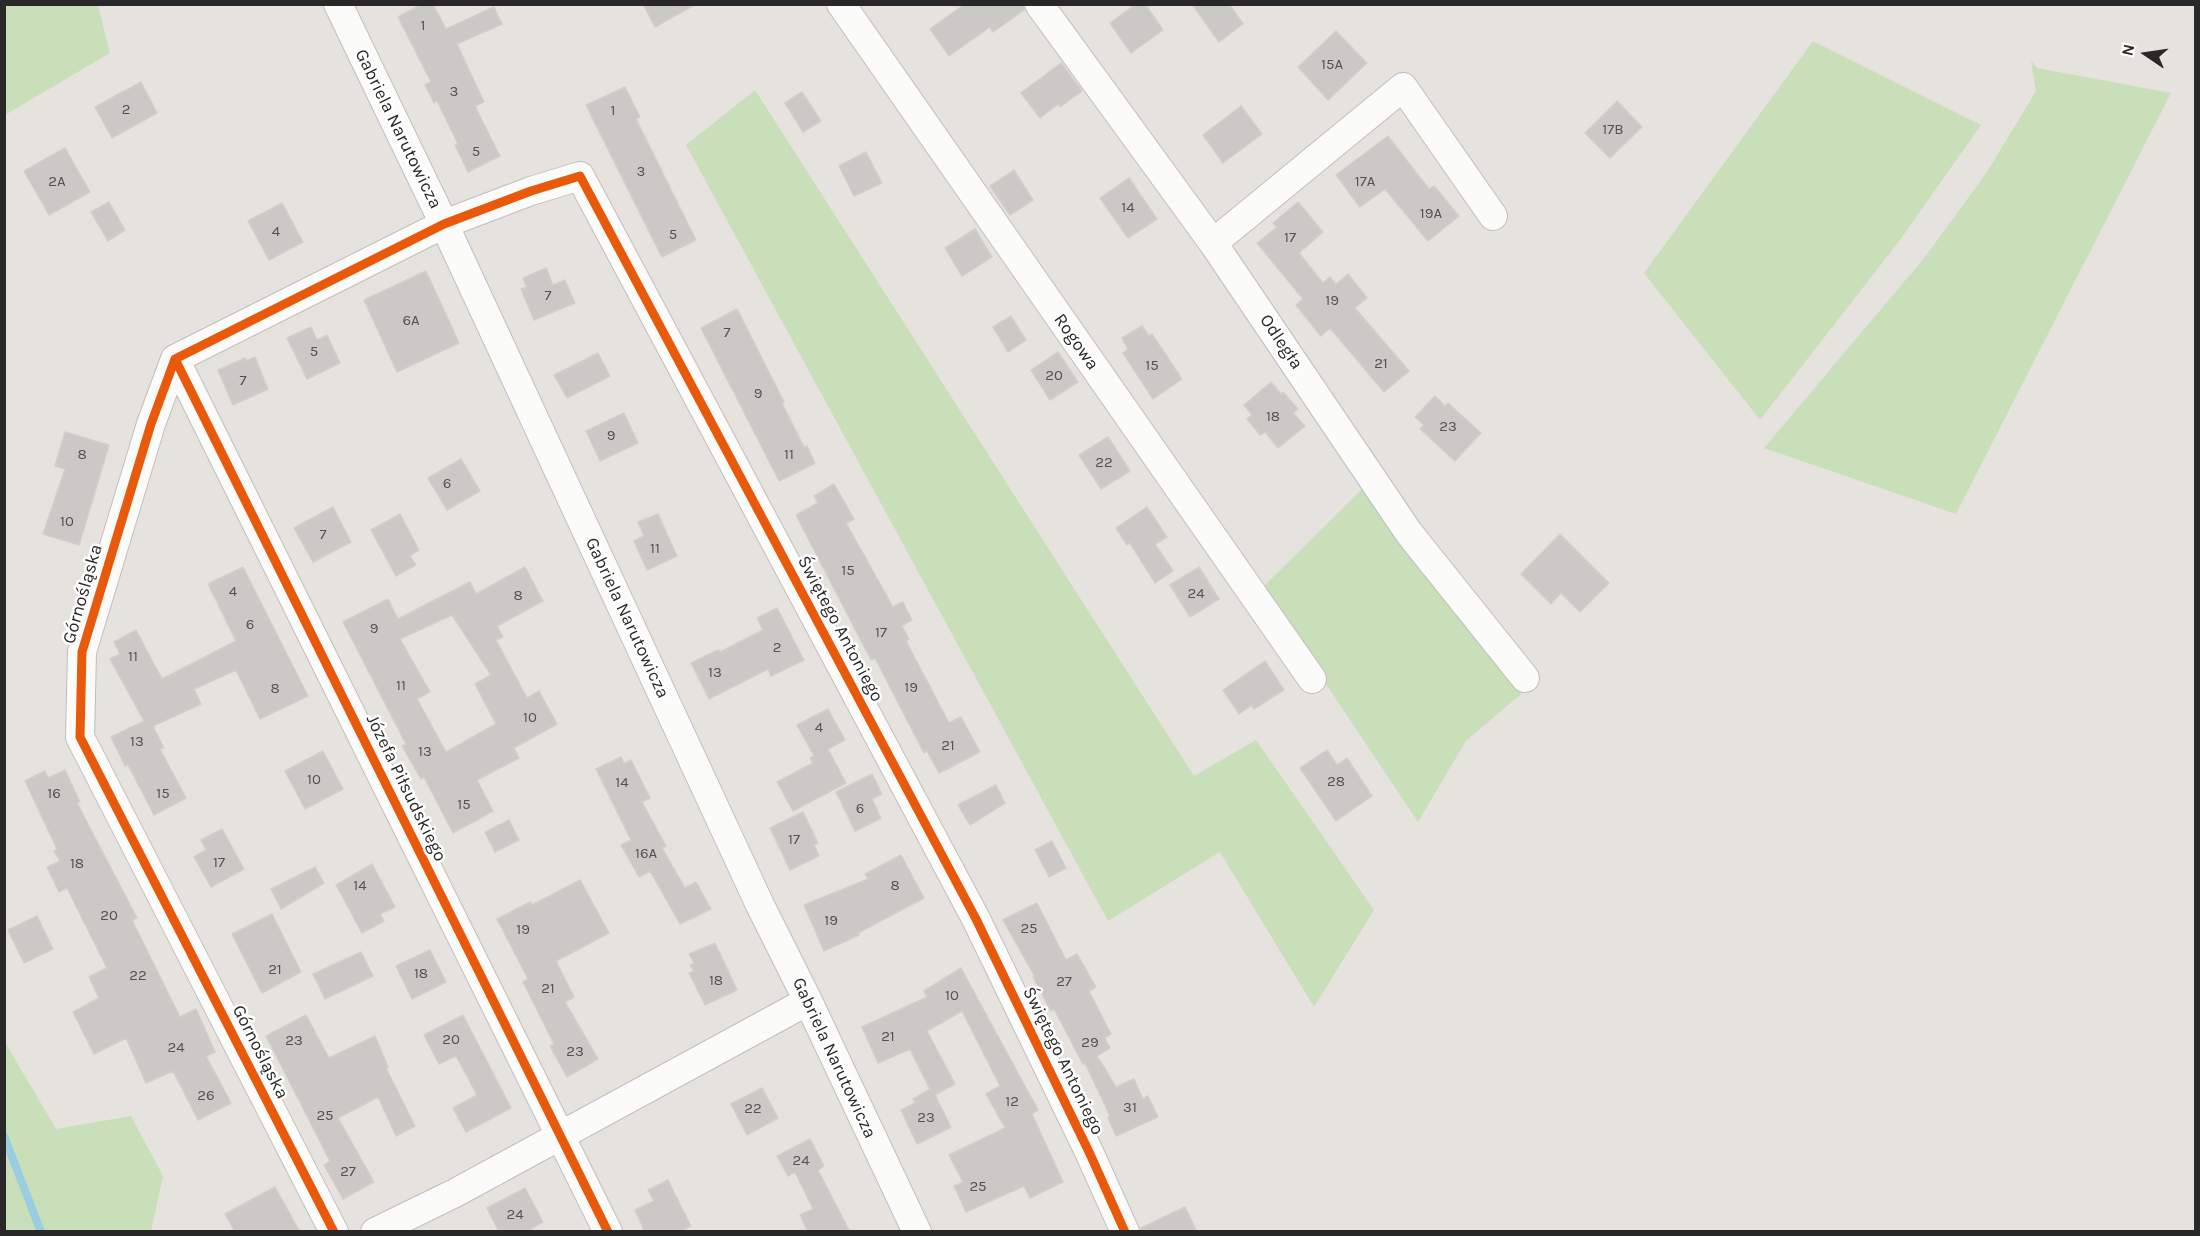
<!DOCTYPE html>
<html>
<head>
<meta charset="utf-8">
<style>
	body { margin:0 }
	#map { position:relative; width:2200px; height:1236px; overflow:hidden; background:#e6e3de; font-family:Karla,sans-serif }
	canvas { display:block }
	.frame { position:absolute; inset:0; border:6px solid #282828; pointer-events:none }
	.north { position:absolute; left:2116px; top:24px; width:60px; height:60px; -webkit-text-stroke:4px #fff; paint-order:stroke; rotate:283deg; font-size:16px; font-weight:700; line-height:24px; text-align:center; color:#282828 }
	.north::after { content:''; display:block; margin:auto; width:21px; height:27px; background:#282828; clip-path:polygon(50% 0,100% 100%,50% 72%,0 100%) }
</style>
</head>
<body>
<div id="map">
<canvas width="2200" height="1236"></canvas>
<div class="frame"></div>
<div class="north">N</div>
</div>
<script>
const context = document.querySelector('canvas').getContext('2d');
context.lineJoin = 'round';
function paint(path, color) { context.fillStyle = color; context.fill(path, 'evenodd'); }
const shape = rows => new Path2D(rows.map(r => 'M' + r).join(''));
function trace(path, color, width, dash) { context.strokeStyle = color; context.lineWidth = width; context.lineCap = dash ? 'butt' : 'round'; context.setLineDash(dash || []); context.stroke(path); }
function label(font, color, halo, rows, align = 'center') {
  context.font = font + ' Karla,sans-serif'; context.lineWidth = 5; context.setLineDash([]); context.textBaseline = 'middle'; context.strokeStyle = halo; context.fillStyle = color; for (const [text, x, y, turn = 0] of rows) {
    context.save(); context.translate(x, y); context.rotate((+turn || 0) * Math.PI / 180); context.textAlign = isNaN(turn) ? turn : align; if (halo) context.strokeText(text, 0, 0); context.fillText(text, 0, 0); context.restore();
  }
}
const green = shape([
	[4,5,98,5,110,53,5,115],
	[1813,41,1981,125,1900,240,1760,420,1644,273],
	[2031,60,2037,68,2171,93,1956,514,1764,448,1925,257,1987,172,2036,91],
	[755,90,1194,776,1256,740,1374,910,1314,1007,1220,852,1108,921,686,145],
	[1364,487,1522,693,1466,741,1418,822,1262,588],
	[5,1042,56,1129,131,1116,163,1176,151,1231,5,1231]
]);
const stream = shape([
	[4,1136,41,1232]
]);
const building = shape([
	[422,4,433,4,446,29,494,7,502,24,457,44,484,102,475,106,500,156,468,172,455,145,458,144,437,101,434,103,425,85,431,82,398,17,422,4],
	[643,4,696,4,655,27,643,4],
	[965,4,1023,4,1024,10,993,32,990,27,949,56,930,29,965,4],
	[1136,4,1145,4,1163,30,1131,53,1110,23,1136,4],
	[1192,4,1229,4,1243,24,1219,42,1192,4],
	[1336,31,1367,63,1328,100,1298,67,1336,31],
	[1061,63,1082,91,1060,107,1058,104,1040,118,1021,93,1061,63],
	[141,82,157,113,112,138,95,107,141,82],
	[625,87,640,117,636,119,696,240,662,257,586,105,625,87],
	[802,92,821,121,803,132,785,103,802,92],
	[1617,101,1642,127,1610,158,1585,133,1617,101],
	[1241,106,1262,134,1223,163,1203,135,1241,106],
	[1388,136,1429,189,1434,186,1459,216,1428,241,1385,189,1360,207,1336,175,1388,136],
	[65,148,90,192,49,215,24,171,65,148],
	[866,152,882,183,854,196,839,166,866,152],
	[1014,170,1033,200,1010,215,990,186,1014,170],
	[1129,178,1157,219,1128,238,1100,198,1129,178],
	[109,202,125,230,108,241,91,212,109,202],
	[1298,202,1323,232,1299,253,1323,283,1330,277,1336,284,1348,274,1367,298,1355,308,1409,371,1384,392,1330,328,1321,336,1296,305,1303,299,1257,243,1277,227,1273,223,1298,202],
	[282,203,303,242,269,260,248,221,282,203],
	[975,229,992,257,962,276,945,248,975,229],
	[546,268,553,285,565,280,575,303,534,320,521,289,527,287,523,278,546,268],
	[426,271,459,343,397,372,364,300,426,271],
	[737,309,784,402,782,403,804,447,807,446,815,463,779,481,701,328,737,309],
	[1011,316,1026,340,1008,352,993,327,1011,316],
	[1142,326,1149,336,1152,334,1182,379,1153,399,1123,353,1128,349,1122,338,1142,326],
	[311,327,317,340,327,335,340,363,307,379,287,338,311,327],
	[1058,352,1078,382,1050,400,1031,370,1058,352],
	[598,353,610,376,567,398,554,375,598,353],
	[255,357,268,389,233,405,218,370,245,358,246,361,255,357],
	[1271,382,1281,394,1283,392,1298,409,1293,413,1305,426,1278,448,1265,432,1260,435,1247,419,1252,415,1244,405,1271,382],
	[1435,396,1445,406,1448,403,1481,433,1455,461,1420,429,1424,425,1415,417,1435,396],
	[624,413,638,443,600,461,586,431,624,413],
	[65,432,109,445,79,545,43,534,65,469,55,466,65,432],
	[1108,437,1130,471,1101,489,1079,455,1108,437],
	[461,459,480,491,447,510,428,478,461,459],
	[834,484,854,519,846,523,893,607,903,602,912,620,902,626,909,639,906,641,949,723,961,717,980,752,939,773,927,751,924,753,875,658,871,660,796,515,818,503,814,496,834,484],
	[333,507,351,542,313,562,294,528,333,507],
	[1147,507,1167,537,1155,544,1173,571,1155,583,1130,543,1127,545,1116,528,1147,507],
	[400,514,419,550,410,556,416,565,396,576,371,530,400,514],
	[658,514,677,556,647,570,634,541,644,536,638,522,658,514],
	[1560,534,1609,583,1580,612,1561,593,1551,604,1521,574,1560,534],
	[243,567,308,696,260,719,236,670,194,689,201,704,153,726,164,748,160,749,186,798,154,815,128,765,125,766,111,737,144,721,110,659,120,654,114,642,136,630,162,679,236,641,208,584,243,567],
	[525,567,543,601,497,626,503,637,496,640,527,698,539,691,557,724,514,748,519,758,477,780,493,811,453,833,424,777,421,779,402,746,406,744,343,622,388,599,398,619,470,582,476,594,525,567],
	[452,615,491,675,475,684,496,724,446,752,417,699,430,692,400,639,452,615],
	[1199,567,1219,599,1190,617,1170,585,1199,567],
	[777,608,804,660,771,676,768,669,709,699,691,663,718,650,720,652,763,630,757,618,777,608],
	[1265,661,1284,690,1254,709,1252,705,1239,714,1223,690,1265,661],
	[828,709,845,740,828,749,846,783,793,811,777,782,813,763,810,758,814,756,797,725,828,709],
	[1327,750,1337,765,1347,758,1372,796,1336,821,1300,768,1327,750],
	[323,751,343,789,305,809,285,771,323,751],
	[621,757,624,764,631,760,650,798,642,802,666,846,662,848,685,888,696,882,711,909,680,924,650,871,639,877,621,845,631,840,596,769,621,757],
	[65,770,80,802,77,803,137,918,132,920,180,1017,196,1009,215,1052,206,1056,231,1103,198,1120,173,1071,146,1083,126,1038,94,1054,73,1012,99,998,89,977,107,968,67,888,59,892,47,867,60,861,54,851,57,849,25,781,45,771,48,778,65,770],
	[872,774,882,794,872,799,881,818,855,831,836,792,872,774],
	[996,785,1005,803,970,825,958,805,996,785],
	[803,812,818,843,814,845,819,856,790,870,770,828,803,812],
	[509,820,519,840,495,852,485,832,509,820],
	[222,829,244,869,211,887,194,857,206,850,201,840,222,829],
	[1052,841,1066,868,1049,877,1035,850,1052,841],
	[901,855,924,898,858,933,859,935,824,951,804,905,868,879,865,874,901,855],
	[372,864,395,907,380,914,384,921,362,933,336,885,372,864],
	[315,867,324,883,281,909,271,889,315,867],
	[580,880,609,933,556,961,574,997,565,1002,598,1059,567,1077,550,1046,554,1044,523,982,528,979,497,919,530,902,532,905,580,880],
	[1037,903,1066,960,1077,954,1096,987,1089,991,1111,1034,1105,1038,1110,1048,1097,1056,1116,1087,1134,1079,1143,1099,1148,1096,1158,1117,1116,1136,1108,1118,1110,1116,1085,1063,1083,1064,1054,1009,1051,1011,1033,977,1035,977,1003,920,1037,903],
	[272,914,301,972,262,993,232,934,272,914],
	[37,916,53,949,24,963,8,930,37,916],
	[715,943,737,990,705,1005,689,973,694,971,690,965,694,963,689,954,715,943],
	[430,950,446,982,412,999,396,966,430,950],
	[361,952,373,976,325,999,313,974,361,952],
	[961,968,1038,1110,1032,1114,1063,1182,1030,1198,1024,1186,966,1212,954,1186,963,1182,949,1155,1005,1128,986,1094,1000,1086,962,1011,927,1031,955,1084,935,1095,951,1127,917,1144,901,1110,915,1103,913,1099,930,1089,910,1049,878,1063,862,1027,927,997,924,991,961,968],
	[306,1015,329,1058,375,1036,388,1067,386,1068,415,1126,396,1136,378,1097,338,1118,374,1182,343,1199,324,1165,330,1161,266,1036,306,1015],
	[463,1015,511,1108,466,1132,453,1108,477,1095,456,1056,439,1064,424,1035,463,1015],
	[762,1088,778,1118,747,1135,731,1104,762,1088],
	[810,1139,824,1166,818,1170,850,1232,808,1232,800,1215,813,1209,795,1172,788,1176,777,1156,810,1139],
	[668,1180,691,1226,679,1232,645,1232,635,1210,654,1201,648,1190,668,1180],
	[275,1187,300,1232,235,1232,225,1214,275,1187],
	[525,1188,543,1222,525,1232,499,1232,487,1208,525,1188],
	[1185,1207,1197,1232,1141,1232,1141,1228,1185,1207]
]);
const minor = shape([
	[338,4,444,224,760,905,808,1001,917,1232],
	[841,4,1312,679],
	[1039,4,1213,243,1409,533,1525,678],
	[1213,243,1403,87,1493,216],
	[175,359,608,1232],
	[334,1232,80,737,82,652,151,424,175,359,444,224,531,191,580,176,976,919,1090,1154,1125,1232],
	[375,1232,455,1193,808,1001]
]);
const cycleway = shape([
	[175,359,608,1232],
	[334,1232,80,737,82,652,151,424,175,359,444,224,531,191,580,176,976,919,1090,1154,1125,1232]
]);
const numberNames = [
	["1",423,26],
	["15A",1332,65],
	["3",454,92],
	["2",126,110],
	["1",613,111],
	["17B",1613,130],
	["5",476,152],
	["3",641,172],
	["2A",57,182],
	["17A",1365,182],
	["14",1128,208],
	["19A",1431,214],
	["4",276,232],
	["5",673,235],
	["17",1290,238],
	["7",548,296],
	["19",1332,301],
	["6A",411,321],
	["7",727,333],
	["5",314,352],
	["21",1381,364],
	["15",1152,366],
	["20",1054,376],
	["7",243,381],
	["9",758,394],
	["18",1273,417],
	["23",1448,427],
	["9",611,436],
	["8",82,455],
	["11",789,455],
	["22",1104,463],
	["6",447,484],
	["10",67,522],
	["7",323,535],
	["11",655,549],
	["15",848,571],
	["4",233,592],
	["24",1196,594],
	["8",518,596],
	["6",250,625],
	["9",374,629],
	["17",881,633],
	["2",777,648],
	["11",133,657],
	["13",715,673],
	["11",401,686],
	["19",911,688],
	["8",275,689],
	["10",530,718],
	["4",819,728],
	["13",137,742],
	["21",948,746],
	["13",425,752],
	["10",314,780],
	["28",1336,782],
	["14",622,783],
	["16",54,794],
	["15",163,794],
	["15",464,805],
	["6",860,809],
	["17",794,840],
	["16A",646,854],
	["17",219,863],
	["18",77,864],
	["14",360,886],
	["8",895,886],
	["20",109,916],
	["19",831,921],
	["25",1029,929],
	["19",523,930],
	["21",275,970],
	["18",421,974],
	["22",138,976],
	["18",716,981],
	["27",1064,982],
	["21",548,989],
	["10",952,996],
	["21",888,1037],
	["20",451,1040],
	["23",294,1041],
	["29",1090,1043],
	["24",176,1048],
	["23",575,1052],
	["26",206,1096],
	["12",1012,1102],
	["31",1130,1108],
	["22",753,1109],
	["25",325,1116],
	["23",926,1118],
	["24",801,1161],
	["27",348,1172],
	["25",978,1187],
	["24",515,1215]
];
const streetNames = [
	["Gabriela Narutowicza",398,129,64],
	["Rogowa",1076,342,55],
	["Odległa",1281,342,56],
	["Górnośląska",83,594,-74],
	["Gabriela Narutowicza",627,618,65],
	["Świętego Antoniego",840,629,62],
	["Józefa Piłsudskiego",406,788,64],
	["Górnośląska",260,1052,63],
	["Gabriela Narutowicza",834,1058,65],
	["Świętego Antoniego",1063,1061,64]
];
paint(green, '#c8dfba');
trace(stream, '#98cde2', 8);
paint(building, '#cbc9c5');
trace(building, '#d1cfca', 1.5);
trace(minor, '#c0bfbf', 30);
trace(minor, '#fbfbfa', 28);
trace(cycleway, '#e8590c', 9);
label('15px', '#525251', null, numberNames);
label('18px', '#282828', '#fff', streetNames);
</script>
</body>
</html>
